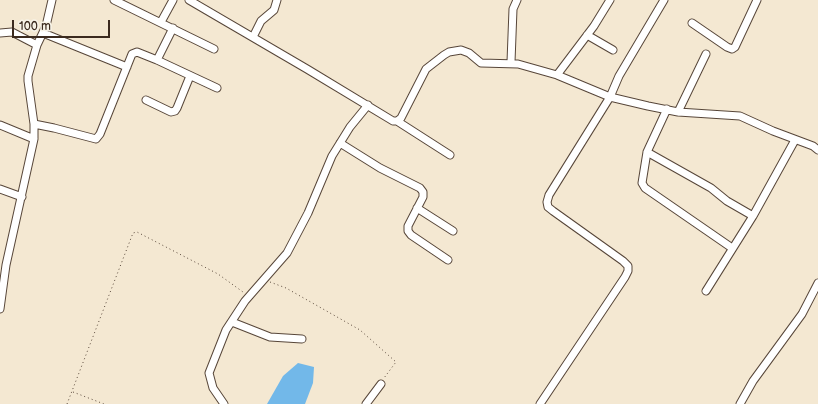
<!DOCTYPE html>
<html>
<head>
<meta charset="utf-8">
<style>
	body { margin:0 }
	#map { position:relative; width:818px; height:404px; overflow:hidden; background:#f4e8d2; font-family:"Balsamiq Sans",sans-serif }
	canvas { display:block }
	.scale { position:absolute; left:12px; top:20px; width:98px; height:18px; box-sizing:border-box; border:2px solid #3b2a1e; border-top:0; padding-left:5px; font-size:12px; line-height:14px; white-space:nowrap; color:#3b2a1e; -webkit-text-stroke:3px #f7f3e8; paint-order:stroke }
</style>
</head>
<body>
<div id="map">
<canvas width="818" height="404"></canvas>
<div class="scale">100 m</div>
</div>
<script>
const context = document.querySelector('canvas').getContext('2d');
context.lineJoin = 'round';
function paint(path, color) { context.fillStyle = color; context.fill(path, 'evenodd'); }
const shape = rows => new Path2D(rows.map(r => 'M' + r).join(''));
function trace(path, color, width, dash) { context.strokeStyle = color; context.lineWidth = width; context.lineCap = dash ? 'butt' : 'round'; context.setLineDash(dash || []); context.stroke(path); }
const water = shape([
	[298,363,314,367,313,383,305,404,267,404,283,376]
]);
const path = shape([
	[270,282,286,288,360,330,396,362,384,378],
	[73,392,104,404],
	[67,404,133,233,137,232,218,274,243,292]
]);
const minor = shape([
	[114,0,214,49],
	[189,0,307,69,393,121,397,121,401,118,426,69,444,55,449,52,461,50,469,53,481,63,518,64,557,75,610,97,648,106,678,112,740,116,773,131,813,146,818,150],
	[161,22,173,0],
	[692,23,727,47,732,49,735,47,757,0],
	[0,33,12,32,37,45],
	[43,33,127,67],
	[587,35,613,50],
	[253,37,261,21,274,10,277,0],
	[157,60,173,28],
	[511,62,513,9,517,0],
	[557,75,594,26,610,0],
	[146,100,171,112,175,111,177,108,190,76],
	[667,109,647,152,642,183,645,188,732,248],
	[678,112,706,54],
	[397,121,450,155],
	[34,124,54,128,96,139,100,134,132,54,137,52,157,60,217,88],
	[0,125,34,139],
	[340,143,380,168,420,188,423,192,423,197,408,226,408,231,411,235,448,260],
	[647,152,711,188,727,201,753,216],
	[0,189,22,197],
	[417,208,453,231],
	[706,291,753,216,795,140],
	[0,309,6,265,34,139,34,124,28,81,28,76,37,45,46,26,52,0],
	[232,322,270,337,302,339],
	[224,404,213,388,209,373,226,330,245,301,287,253,308,213,332,156,350,127,368,105],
	[366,404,381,384],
	[540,404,625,277,628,271,628,266,623,261,553,211,548,207,547,202,549,195,610,97,619,76,664,0],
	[740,404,753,381,802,314,818,283]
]);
paint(water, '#72b8e9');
trace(minor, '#574639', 9);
trace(path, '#574639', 1, [1, 3]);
trace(minor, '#fff', 7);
</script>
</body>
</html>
